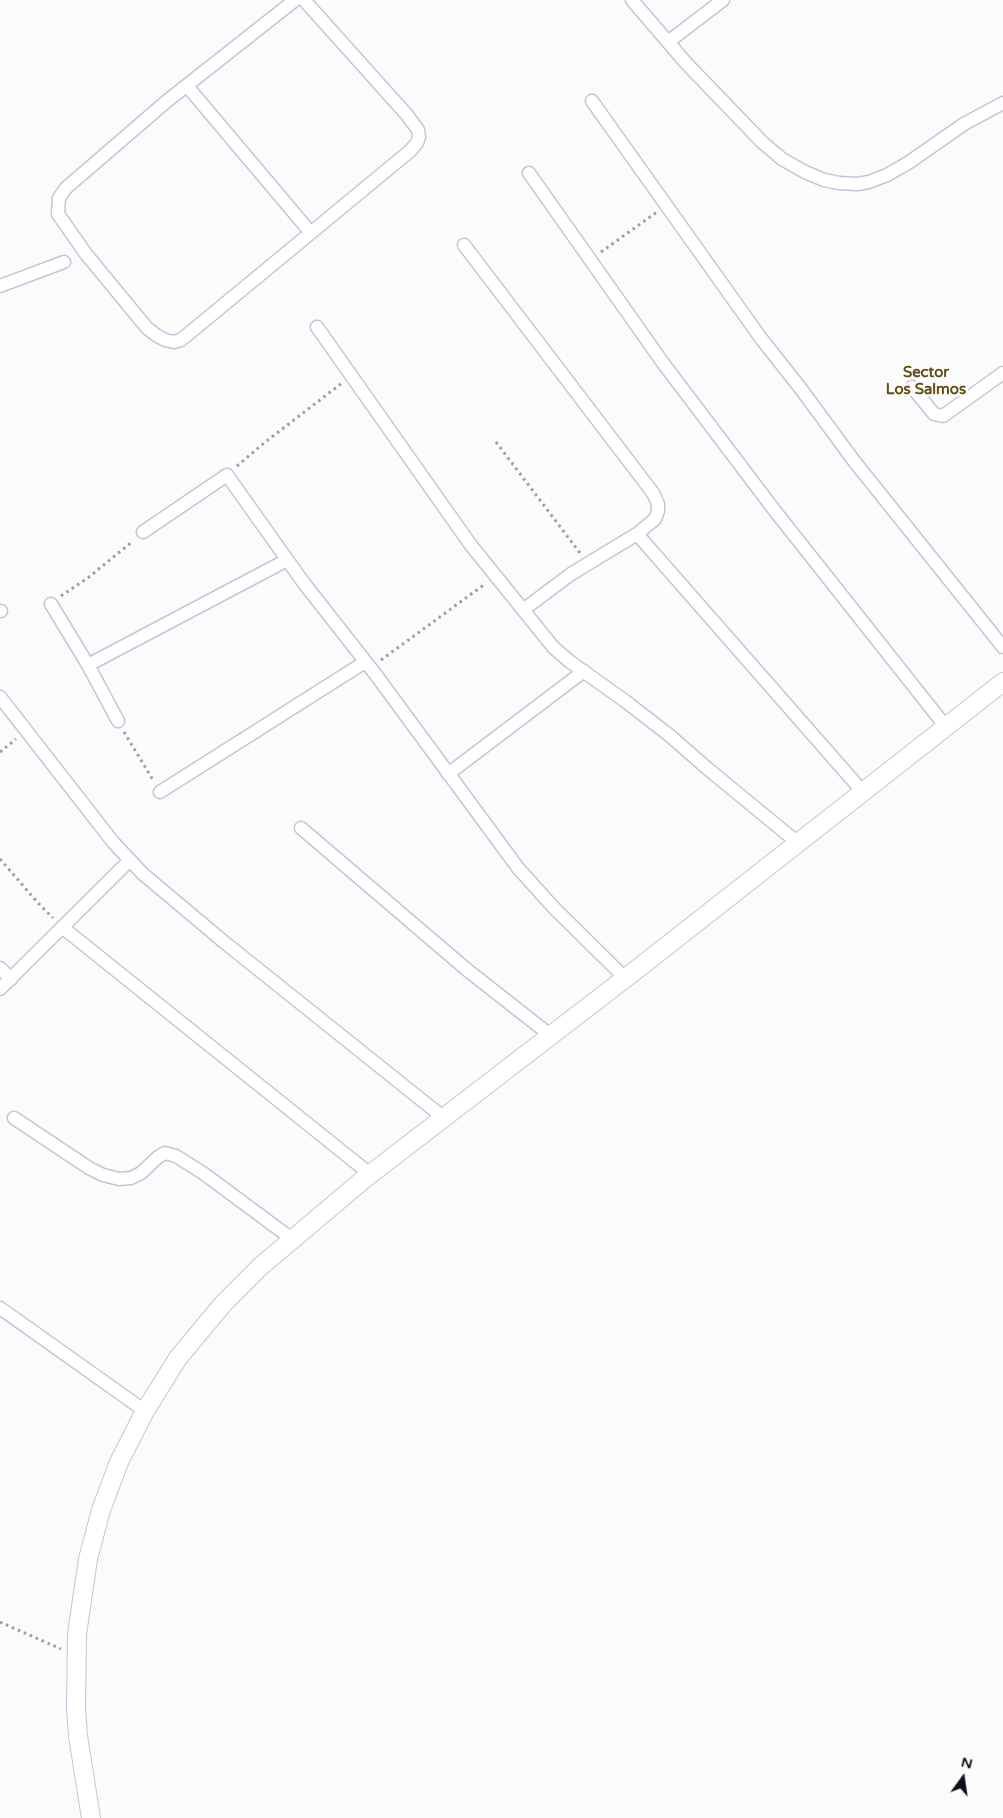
<!DOCTYPE html>
<html>
<head>
<meta charset="utf-8">
<style>
	body { margin:0 }
	#map { position:relative; width:1003px; height:1818px; overflow:hidden; background:#fbfbfb; font-family:"Varela Round",sans-serif }
	canvas { display:block }
	.north { position:absolute; left:938px; top:1753px; width:50px; height:50px; -webkit-text-stroke:4px #fbfbfb; paint-order:stroke; rotate:14deg; font-size:14px; font-weight:700; line-height:20px; text-align:center; color:#130d17 }
	.north::after { content:''; display:block; margin:auto; width:18px; height:22px; background:#130d17; clip-path:polygon(50% 0,100% 100%,50% 72%,0 100%) }
</style>
</head>
<body>
<div id="map">
<canvas width="1003" height="1818"></canvas>
<div class="north">N</div>
</div>
<script>
const context = document.querySelector('canvas').getContext('2d');
context.lineJoin = 'round';
const shape = rows => new Path2D(rows.map(r => 'M' + r).join(''));
function trace(path, color, width, dash) { context.strokeStyle = color; context.lineWidth = width; context.lineCap = dash ? 'butt' : 'round'; context.setLineDash(dash || []); context.stroke(path); }
function label(font, color, halo, rows, align = 'center') {
  context.font = font + ' "Varela Round",sans-serif'; context.lineWidth = 5; context.setLineDash([]); context.textBaseline = 'middle'; context.strokeStyle = halo; context.fillStyle = color; for (const [text, x, y, turn = 0] of rows) {
    context.save(); context.translate(x, y); context.rotate((+turn || 0) * Math.PI / 180); context.textAlign = isNaN(turn) ? turn : align; if (halo) context.strokeText(text, 0, 0); context.fillText(text, 0, 0); context.restore();
  }
}
const path = shape([
	[601,252,657,212],
	[496,442,580,553],
	[237,466,264,443,342,383],
	[61,596,89,577,133,541],
	[381,660,485,584],
	[124,732,153,780],
	[0,752,16,739],
	[0,859,38,903,53,918],
	[0,1622,61,1649]
]);
const street = shape([
	[295,0,167,101,66,188,59,198,58,214,86,254,147,328,156,335,165,340,174,342,181,340,410,151,417,143,419,137,418,130,407,115,304,0],
	[632,0,686,63,762,142,782,159,805,172,824,180,839,183,857,184,869,182,887,175,908,163,964,124,1003,103],
	[668,42,723,0],
	[187,86,311,233],
	[592,101,760,337,801,389,854,461,1003,647],
	[529,173,663,363,775,511,946,727],
	[464,245,653,493,658,504,658,511,655,519,637,534,571,574,523,610],
	[0,286,64,262],
	[317,327,470,544,553,647,569,661,625,701,669,735,708,769,798,843],
	[912,387,934,414,943,416,1003,373],
	[143,532,227,475,303,582,376,675,518,868,554,908,625,978],
	[637,534,863,792],
	[51,604,88,665,118,721],
	[0,611,1,611],
	[88,665,287,560],
	[0,697,113,842,143,874,224,942,444,1118],
	[448,774,584,671],
	[160,792,365,662],
	[301,828,466,969,550,1035],
	[62,927,370,1174],
	[0,968,11,979],
	[0,989,130,860],
	[14,1118,89,1168,103,1175,119,1179,131,1178,141,1173,158,1157,165,1153,176,1156,203,1173,292,1239],
	[0,1308,145,1411]
]);
const secondary = shape([
	[91,1818,78,1736,76,1707,77,1634,88,1559,101,1510,119,1462,145,1411,178,1358,223,1304,261,1266,364,1179,636,970,1003,682]
]);
const neighbourhoodNames = [
	["Sector",926,373],
	["Los Salmos",926,390]
];
trace(street, '#cebfdb', 15);
trace(secondary, '#cebfdb', 20);
trace(path, '#9d9b9f', 3, [2.5, 4]);
trace(street, '#fff', 12);
trace(secondary, '#fff', 18);
label('bold 15px', '#624e11', '#fbfbfb', neighbourhoodNames);
</script>
</body>
</html>
